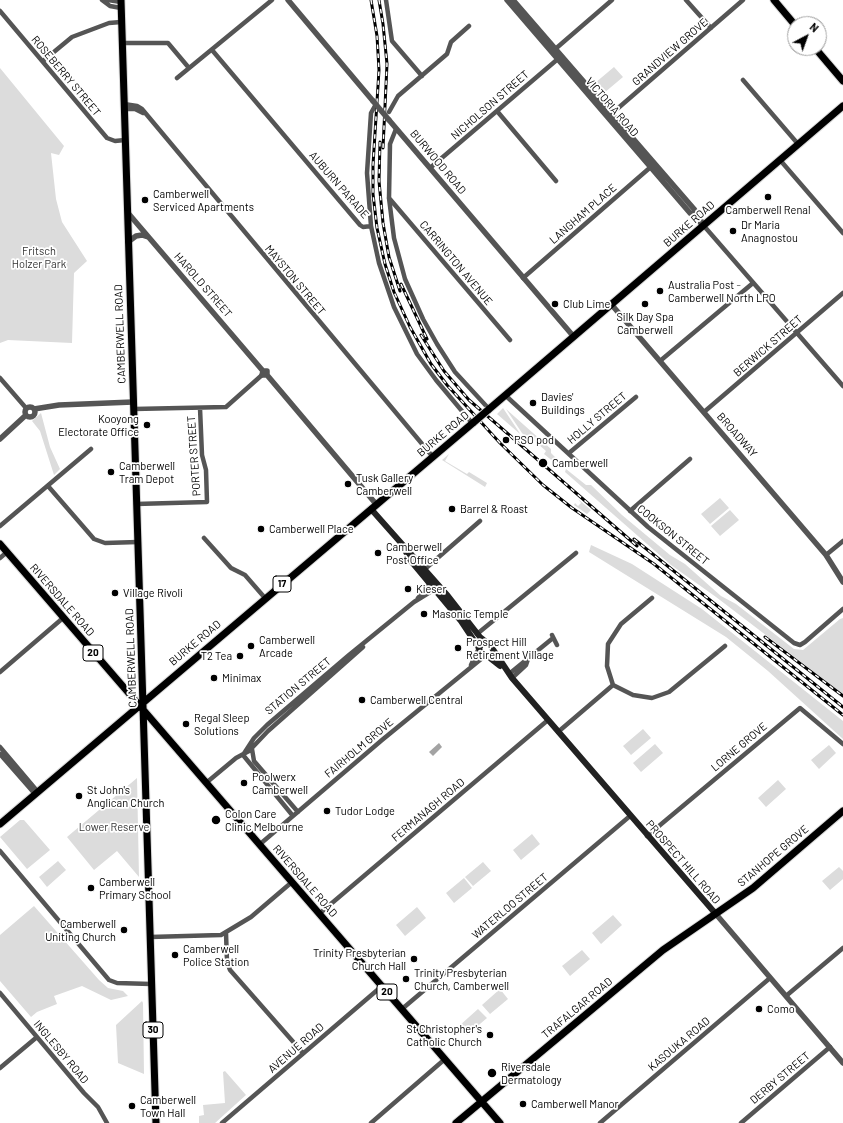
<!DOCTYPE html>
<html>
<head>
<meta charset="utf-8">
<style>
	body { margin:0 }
	#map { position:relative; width:843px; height:1123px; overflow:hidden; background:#fff; font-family:Barlow,sans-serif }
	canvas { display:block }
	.north { position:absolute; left:787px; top:16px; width:40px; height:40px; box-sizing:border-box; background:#fff; border:1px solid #999; border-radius:50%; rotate:41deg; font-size:11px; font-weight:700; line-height:16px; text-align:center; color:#000 }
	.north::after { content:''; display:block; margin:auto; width:14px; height:18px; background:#000; clip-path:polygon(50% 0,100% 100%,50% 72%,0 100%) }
</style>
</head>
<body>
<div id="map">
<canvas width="843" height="1123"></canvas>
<div class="north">N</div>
</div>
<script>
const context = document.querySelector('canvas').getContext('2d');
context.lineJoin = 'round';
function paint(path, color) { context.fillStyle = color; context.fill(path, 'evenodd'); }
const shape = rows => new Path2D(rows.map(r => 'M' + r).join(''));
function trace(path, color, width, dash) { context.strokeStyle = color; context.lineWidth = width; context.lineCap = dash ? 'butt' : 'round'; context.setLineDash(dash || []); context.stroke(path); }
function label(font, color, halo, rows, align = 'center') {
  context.font = font + ' Barlow,sans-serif'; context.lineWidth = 3.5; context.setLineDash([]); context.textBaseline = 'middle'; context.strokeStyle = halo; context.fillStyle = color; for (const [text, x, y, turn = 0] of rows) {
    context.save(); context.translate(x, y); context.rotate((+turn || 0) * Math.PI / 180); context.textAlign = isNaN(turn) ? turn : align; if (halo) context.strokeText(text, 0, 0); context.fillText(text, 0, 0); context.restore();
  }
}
const green = shape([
	[614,67,623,77,604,93,595,83],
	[0,68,64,146,59,155,51,153,56,199,62,222,87,261,74,273,72,343,8,340,0,343],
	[503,408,519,432,520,434,497,414],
	[506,409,551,449,551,453,562,464,560,467,544,454,546,451,530,437,528,439,522,433],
	[41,413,50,447,60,469,54,475,40,431,32,421],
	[449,454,445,461,467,474,469,472,487,483,485,487,442,460],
	[566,469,586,485,591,485,622,515,670,555,685,564,721,596,736,604,794,649,803,650,840,619,843,618,843,694,716,597,671,565,565,472],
	[720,498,729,508,710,524,701,514],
	[578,499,591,510,587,514,574,505,575,503,578,506,581,503],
	[730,510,739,520,720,536,711,526],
	[591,545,632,564,702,609,843,721,843,739,768,671,726,637,589,552],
	[643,729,651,738,631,755,623,746],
	[655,744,663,753,641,772,633,763],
	[829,745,836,753,819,769,811,760],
	[137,778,139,877,117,851,94,870,67,837],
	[778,780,786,789,766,807,758,798],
	[20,820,24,820,50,850,27,869,0,837],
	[532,834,540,844,521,860,513,850],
	[58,861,66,870,47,887,39,877],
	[483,862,491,871,473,886,465,877],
	[839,867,843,871,843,879,830,890,822,881],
	[464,878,472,888,454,903,446,893],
	[34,906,99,980,108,988,123,991,128,996,111,1000,82,986,54,996,57,1004,37,1012,31,1017,0,981,0,935],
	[417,907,426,918,405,936,396,925],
	[613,915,622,925,601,944,592,933],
	[582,950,590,959,570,976,562,966],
	[500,989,508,999,490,1014,482,1005],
	[142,1001,143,1003,144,1074,118,1063,116,1025],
	[478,1009,487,1018,467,1035,459,1026],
	[225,1071,246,1095,215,1123,199,1123,199,1116,204,1115,203,1105,225,1103,223,1072]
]);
const water = shape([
	[439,743,442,747,433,756,429,752]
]);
const minor = shape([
	[102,0,110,6,121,8],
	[108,0,121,2],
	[386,0,392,41,422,76],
	[686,0,711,28],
	[0,11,107,138,115,141,125,140],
	[122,43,168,43,189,68],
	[212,50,360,225,363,227,371,226],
	[553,51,612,0],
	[43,61,72,37,109,23,121,22],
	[177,78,272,0],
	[743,80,798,144],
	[124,104,137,106,142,109,433,457],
	[376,104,371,113,367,173,371,226,379,263,394,307,417,354,436,380,472,423],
	[124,109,135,109,143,113],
	[497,111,556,181],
	[389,112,398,96,447,54,451,42,469,26],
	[609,116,743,0],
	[396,129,390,144,389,198,394,238,405,279,423,319,437,344,455,372,489,409],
	[780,160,843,233],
	[430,168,559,58],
	[389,198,510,340],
	[704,226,843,386],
	[523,278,653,165],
	[660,361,753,283],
	[0,378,26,408],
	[505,395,648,527,794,643,800,645,805,642,843,609],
	[134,409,226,407,262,375],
	[704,412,843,293],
	[569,453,636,397],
	[48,486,94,539,105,543,138,542],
	[136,504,207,502,206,470,202,455,200,408],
	[630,511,690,459],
	[0,526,91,449],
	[204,538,231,568,245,575,265,598],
	[826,555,843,541],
	[0,558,7,552],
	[425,569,480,521],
	[418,598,428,587,428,582],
	[652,598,621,624,608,644,607,666,613,685,633,695,652,698,669,692,725,646],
	[477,634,576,553],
	[552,635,557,645],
	[471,665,479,648],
	[0,672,63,618],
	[509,674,553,638],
	[512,678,526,665,528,659],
	[558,732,613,685],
	[0,747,38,792],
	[252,749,254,761,298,812],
	[0,754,35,794],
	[243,755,254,738,267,725,349,655,414,602,435,589],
	[243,755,293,816],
	[206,783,236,758,249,751,268,731,363,647],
	[647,836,800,708,843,744],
	[259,845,382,740,486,655],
	[0,851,109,980,117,983,151,984],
	[319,914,548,720],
	[226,933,227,962,230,970,303,1053],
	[150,937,221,935,251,917,292,882],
	[0,993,84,1093,98,1107,107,1123],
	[786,996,843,948],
	[402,1009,630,816],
	[0,1068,37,1037],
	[222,1123,382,986],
	[371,1123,445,1059],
	[600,1123,770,978],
	[741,1123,830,1047]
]);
const tertiary = shape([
	[288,0,373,101],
	[507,0,690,213,704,226],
	[513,0,694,209,701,221],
	[389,120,574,337],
	[128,213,263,371],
	[128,242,136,236,142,235,148,237],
	[611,304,826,555,843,582],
	[267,375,262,375,263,371,267,371,267,375,376,504],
	'25 412a5 5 0 1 1 10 0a5 5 0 1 1-10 0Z',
	[34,409,59,405,133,402],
	[0,439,26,415],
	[715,913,843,1063]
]);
const secondary = shape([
	[371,509,448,596,480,637,490,645,512,678,715,913],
	[406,552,411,561,461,621,479,648],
	[481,645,479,648,481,653,486,655,500,666]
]);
const primary = shape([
	[121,0,156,1123],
	[774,0,795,25],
	[815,48,843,81],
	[488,410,843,106],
	[0,544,500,1123],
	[0,824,474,422],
	[456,1123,663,950,753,888,843,811]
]);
const tram = shape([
	[0,542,502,1123],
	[140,710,145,727,157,1123],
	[0,826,843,108]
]);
const rail = shape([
	[371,0,377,36,379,70,373,165,373,194,377,228,385,264,394,292,410,327,431,364,447,385,500,443,543,485,572,508,654,564,843,715],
	[379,0,383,24,387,64,383,148],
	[380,142,379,181,383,223,389,257,400,291],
	[401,284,427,339],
	[421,335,444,371,469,400,637,546],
	[634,539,843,707],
	[765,637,843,696]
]);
const tertiaryBridge = shape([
	[373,101,389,120]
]);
const primaryBridge = shape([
	[474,422,488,410]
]);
const markers = [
	[768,197,4,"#000"],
	[145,200,4,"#000"],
	[733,231,4,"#000"],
	[660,291,4,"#000"],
	[555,304,4,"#000"],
	[645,304,4,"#000"],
	[533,403,4,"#000"],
	[147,425,4,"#000"],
	[506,440,4,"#000"],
	[543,463,5,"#000"],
	[111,472,4,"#000"],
	[348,484,4,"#000"],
	[452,509,4,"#000"],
	[261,529,4,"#000"],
	[378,553,4,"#000"],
	[408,589,4,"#000"],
	[115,593,4,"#000"],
	[424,614,4,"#000"],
	[251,646,4,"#000"],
	[458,648,4,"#000"],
	[240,656,4,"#000"],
	[214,678,4,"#000"],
	[362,700,4,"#000"],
	[186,724,4,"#000"],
	[244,783,4,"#000"],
	[79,796,4,"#000"],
	[327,811,4,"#000"],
	[216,820,5,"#000"],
	[91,888,4,"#000"],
	[124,930,4,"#000"],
	[175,955,4,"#000"],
	[414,959,4,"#000"],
	[406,979,4,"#000"],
	[759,1009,4,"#000"],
	[490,1035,4,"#000"],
	[492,1073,5,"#000"],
	[523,1104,4,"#000"],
	[132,1106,4,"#000"]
];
const shields = [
	[282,584,18],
	[93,653,20],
	[387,992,20],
	[153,1030,20]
];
const shieldNames = [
	["17",282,584],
	["20",93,653],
	["20",387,992],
	["30",153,1030]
];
const streetNames = [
	["GRANDVIEW GROVE",670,52,-41],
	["ROSEBERRY STREET",66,76,50],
	["NICHOLSON STREET",490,105,-41],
	["VICTORIA ROAD",612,107,49],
	["BURWOOD ROAD",438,162,50],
	["AUBURN PARADE",339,185,49],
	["LANGHAM PLACE",583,214,-41],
	["BURKE ROAD",689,224,-41],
	["CARRINGTON AVENUE",456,263,50],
	["MAYSTON STREET",295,280,50],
	["HAROLD STREET",203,285,49],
	["CAMBERWELL ROAD",120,334,-92],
	["BERWICK STREET",768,346,-41],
	["HOLLY STREET",597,418,-40],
	["BURKE ROAD",443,434,-40],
	["BROADWAY",737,435,49],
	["PORTER STREET",194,456,-94],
	["COOKSON STREET",673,535,39],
	["RIVERSDALE ROAD",62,600,49],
	["BURKE ROAD",195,643,-40],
	["CAMBERWELL ROAD",131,658,-92],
	["STATION STREET",298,686,-40],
	["LORNE GROVE",739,747,-40],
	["FAIRHOLM GROVE",359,748,-40],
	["FERMANAGH ROAD",428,810,-40],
	["STANHOPE GROVE",773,856,-40],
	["PROSPECT HILL ROAD",683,862,49],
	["RIVERSDALE ROAD",305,881,49],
	["WATERLOO STREET",510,906,-40],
	["TRAFALGAR ROAD",577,1008,-40],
	["KASOUKA ROAD",679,1044,-40],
	["AVENUE ROAD",296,1048,-41],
	["INGLESBY ROAD",61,1052,50],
	["DERBY STREET",780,1078,-40]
];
const poiNames = [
	["Camberwell",153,194],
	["Serviced Apartments",153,207],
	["Camberwell Renal",768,210,"center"],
	["Dr Maria",741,225],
	["Anagnostou",741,238],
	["Australia Post -",668,285],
	["Camberwell North LPO",668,298],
	["Club Lime",563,304],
	["Silk Day Spa",645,317,"center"],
	["Camberwell",645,330,"center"],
	["Davies'",541,397],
	["Buildings",541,410],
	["Kooyong",139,419,"right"],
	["Electorate Office",139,432,"right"],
	["PSO pod",514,440],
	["Camberwell",552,463],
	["Camberwell",119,466],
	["Tram Depot",119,479],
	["Tusk Gallery",356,478],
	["Camberwell",356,491],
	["Barrel & Roast",460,509],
	["Camberwell Place",269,529],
	["Camberwell",386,547],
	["Post Office",386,560],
	["Kieser",416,589],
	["Village Rivoli",123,593],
	["Masonic Temple",432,614],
	["Camberwell",259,640],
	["Arcade",259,653],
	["Prospect Hill",466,642],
	["Retirement Village",466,655],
	["T2 Tea",232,656,"right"],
	["Minimax",222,678],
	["Camberwell Central",370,700],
	["Regal Sleep",194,718],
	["Solutions",194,731],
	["Poolwerx",252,777],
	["Camberwell",252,790],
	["St John's",87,790],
	["Anglican Church",87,803],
	["Tudor Lodge",335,811],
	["Colon Care",225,814],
	["Clinic Melbourne",225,827],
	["Camberwell",99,882],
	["Primary School",99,895],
	["Camberwell",116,924,"right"],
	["Uniting Church",116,937,"right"],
	["Camberwell",183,949],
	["Police Station",183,962],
	["Trinity Presbyterian",406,953,"right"],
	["Church Hall",406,966,"right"],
	["Trinity Presbyterian",414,973],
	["Church, Camberwell",414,986],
	["Como",767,1009],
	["St Christopher's",482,1029,"right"],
	["Catholic Church",482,1042,"right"],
	["Riversdale",501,1067],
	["Dermatology",501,1080],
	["Camberwell",140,1100],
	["Town Hall",140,1113],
	["Camberwell Manor",531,1104]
];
const parkNames = [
	["Fritsch",39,251],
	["Holzer Park",39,264],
	["Lower Reserve",114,827]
];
paint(green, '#dcdcdc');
paint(water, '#a3a3a3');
trace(primary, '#dbdbdb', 9);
trace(minor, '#555', 4.5);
trace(tertiary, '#555', 5.5);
trace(secondary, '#222', 6);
trace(primary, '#000', 7);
trace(tram, '#000', 1);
trace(rail, '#000', 3);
trace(rail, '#fff', 1.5, [4.5]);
trace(primaryBridge, '#dbdbdb', 9, []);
trace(tertiaryBridge, '#555', 5.5);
trace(primaryBridge, '#000', 7);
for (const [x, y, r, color] of markers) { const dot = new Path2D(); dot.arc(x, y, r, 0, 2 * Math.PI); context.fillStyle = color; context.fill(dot); trace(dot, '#fff', 1.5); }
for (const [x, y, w] of shields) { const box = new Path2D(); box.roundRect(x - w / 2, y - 8, w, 16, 3); context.fillStyle = '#fff'; context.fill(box); trace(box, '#000', 1); }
label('bold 10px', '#000', null, shieldNames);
label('11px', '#000', '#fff', streetNames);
label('11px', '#000', '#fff', poiNames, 'left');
label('11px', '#333', '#fff', parkNames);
</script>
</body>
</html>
